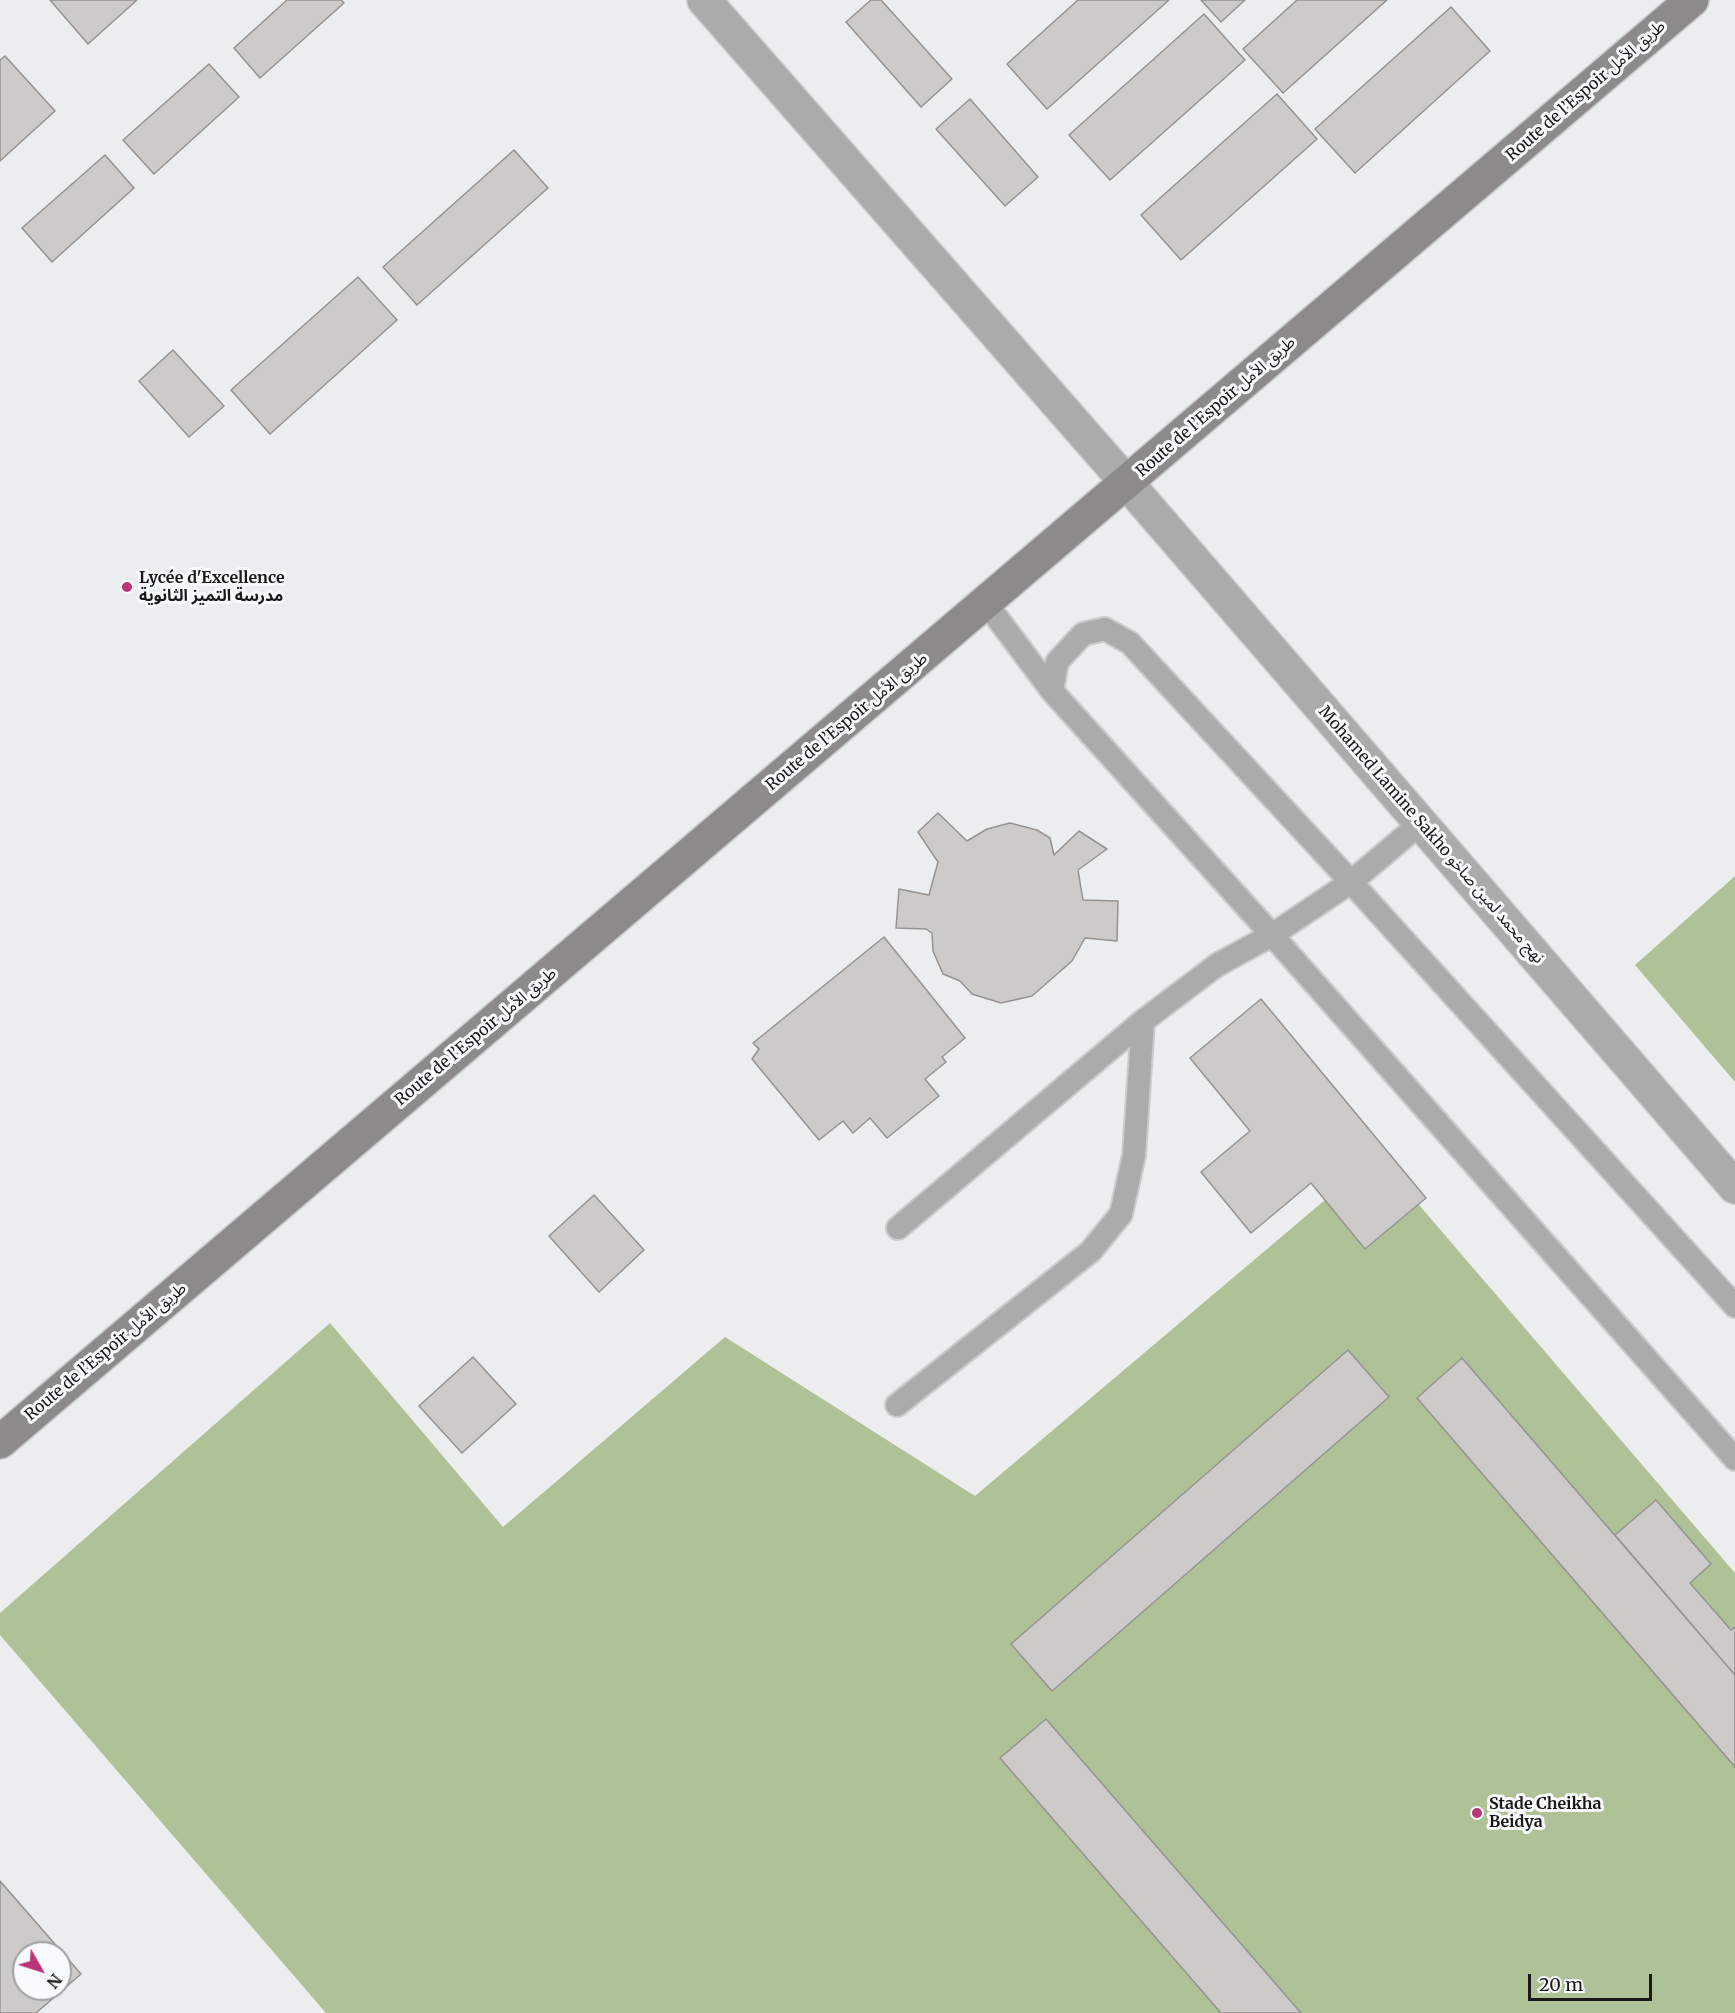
<!DOCTYPE html>
<html>
<head>
<meta charset="utf-8">
<style>
	body { margin:0 }
	#map { position:relative; width:1735px; height:2013px; overflow:hidden; background:#ecedef; font-family:Merriweather,serif }
	canvas { display:block }
	.north { position:absolute; left:12px; top:1941px; width:60px; height:60px; box-sizing:border-box; background:#f9fafc; border:2px solid #9fa0a2; border-radius:50%; rotate:129deg; font-size:16px; font-weight:700; line-height:24px; text-align:center; color:#19191a }
	.north::after { content:''; display:block; margin:auto; width:21px; height:27px; background:#ba3477; clip-path:polygon(50% 0,100% 100%,50% 72%,0 100%) }
	.scale { position:absolute; left:1528px; top:1974px; width:124px; height:27px; box-sizing:border-box; border:3px solid #19191a; border-top:0; padding-left:8px; font-size:18px; line-height:21px; white-space:nowrap; color:#19191a; -webkit-text-stroke:4px #f9fafc; paint-order:stroke }
</style>
</head>
<body>
<div id="map">
<canvas width="1735" height="2013"></canvas>
<div class="north">N</div>
<div class="scale">20 m</div>
</div>
<script>
const context = document.querySelector('canvas').getContext('2d');
context.lineJoin = 'round';
function paint(path, color) { context.fillStyle = color; context.fill(path, 'evenodd'); }
const shape = rows => new Path2D(rows.map(r => 'M' + r).join(''));
function trace(path, color, width, dash) { context.strokeStyle = color; context.lineWidth = width; context.lineCap = dash ? 'butt' : 'round'; context.setLineDash(dash || []); context.stroke(path); }
function label(font, color, halo, rows, align = 'center') {
  context.font = font + ' Merriweather,"Noto Sans Arabic",serif'; context.lineWidth = 6; context.setLineDash([]); context.textBaseline = 'middle'; context.strokeStyle = halo; context.fillStyle = color; for (const [text, x, y, turn = 0] of rows) {
    context.save(); context.translate(x, y); context.rotate((+turn || 0) * Math.PI / 180); context.textAlign = isNaN(turn) ? turn : align; if (halo) context.strokeText(text, 0, 0); context.fillText(text, 0, 0); context.restore();
  }
}
const green = shape([
	[1735,876,1735,1082,1635,965],
	[1377,1156,1735,1573,1735,2013,326,2013,0,1635,0,1613,330,1323,503,1527,725,1337,975,1496]
]);
const building = shape([
	[50,0,137,0,88,44,50,0],
	[287,0,341,0,344,3,260,78,234,48,287,0],
	[871,0,881,0,952,79,921,107,846,22,871,0],
	[1078,0,1169,0,1047,109,1007,64,1078,0],
	[1201,0,1245,0,1221,22,1201,0],
	[1297,0,1387,0,1283,93,1243,49,1297,0],
	[1451,7,1490,51,1355,173,1315,129,1451,7],
	[1204,14,1245,60,1110,180,1069,135,1204,14],
	[5,56,55,111,0,161,0,60,5,56],
	[209,64,239,97,154,174,123,140,209,64],
	[1277,94,1317,139,1181,260,1141,215,1277,94],
	[970,99,1038,177,1005,206,936,129,970,99],
	[514,150,548,188,417,305,383,267,514,150],
	[105,155,134,188,52,262,22,228,105,155],
	[358,277,397,320,270,434,231,390,358,277],
	[173,350,224,406,189,437,139,381,173,350],
	[938,813,967,841,987,829,1010,823,1037,830,1050,838,1054,855,1079,831,1107,849,1078,870,1083,900,1118,901,1117,941,1085,938,1072,961,1032,996,1001,1003,972,994,960,981,943,974,933,951,932,933,926,929,896,928,899,889,929,895,938,862,918,832,938,813],
	[884,937,965,1038,942,1057,946,1062,925,1079,939,1096,887,1138,870,1118,853,1133,843,1121,819,1140,752,1059,759,1049,753,1043,884,937],
	[1261,999,1426,1198,1365,1249,1311,1183,1251,1233,1201,1172,1250,1131,1190,1058,1261,999],
	[594,1195,644,1250,599,1292,549,1236,594,1195],
	[1348,1350,1389,1397,1052,1691,1011,1644,1348,1350],
	[473,1357,516,1404,462,1453,419,1406,473,1357],
	[1462,1358,1735,1675,1735,1767,1417,1398,1462,1358],
	[1656,1500,1711,1564,1690,1583,1731,1630,1735,1627,1735,1675,1615,1535,1656,1500],
	[1046,1719,1301,2013,1221,2013,1000,1758,1046,1719],
	[0,1881,81,1974,36,2013,0,2013,0,1881],
	[24,1953,60,1953,60,1989,24,1989,24,1953]
]);
const lane = shape([
	[986,603,1052,691],
	[898,1228,1143,1021,1217,965,1272,935,1351,882,1421,823],
	[1735,1306,1351,882,1130,643,1105,629,1083,634,1057,662,1052,691,1272,935,1735,1459],
	[897,1405,1091,1251,1121,1214,1134,1155,1143,1021]
]);
const street = shape([
	[704,0,1127,483,1735,1187]
]);
const secondary = shape([
	[0,1442,1692,0]
]);
const markers = [
	[127,587,6,"#ba3477"],
	[1477,1813,6,"#ba3477"]
];
const streetNames = [
	["Route de l’Espoir طريق الأمل",1586,91,-41],
	["Route de l’Espoir طريق الأمل",1216,407,-41],
	["Route de l’Espoir طريق الأمل",847,722,-40],
	["Mohamed Lamine Sakho نهج محمد لمين صاخو",1431,835,49],
	["Route de l’Espoir طريق الأمل",476,1037,-40],
	["Route de l’Espoir طريق الأمل",106,1352,-40]
];
const poiNames = [
	["Lycée d'Excellence",139,578],
	["مدرسة التميز الثانوية",139,596],
	["Stade Cheikha",1489,1804],
	["Beidya",1489,1822]
];
paint(green, '#afc197');
paint(building, '#cdcbca');
trace(building, '#959392', 1.5);
trace(lane, '#cacbcd', 26);
trace(street, '#cacbcd', 36);
trace(secondary, '#cacbcd', 36);
trace(lane, '#acabab', 22);
trace(street, '#acabab', 33);
trace(secondary, '#8c8a8b', 33);
for (const [x, y, r, color] of markers) { const dot = new Path2D(); dot.arc(x, y, r, 0, 2 * Math.PI); context.fillStyle = color; context.fill(dot); trace(dot, '#f9fafc', 2); }
label('16px', '#19191a', '#f9fafc', streetNames);
label('bold 16px', '#19191a', '#f9fafc', poiNames, 'left');
</script>
</body>
</html>
